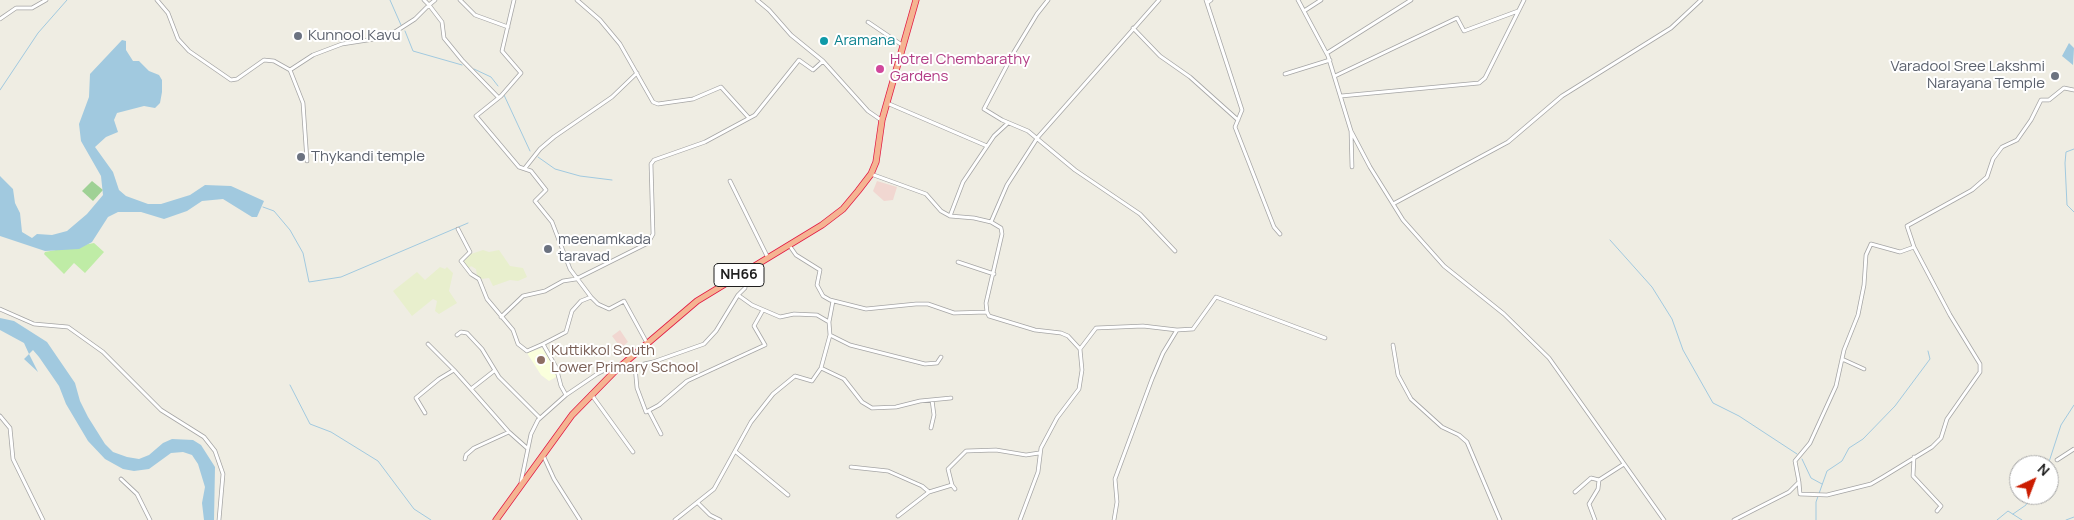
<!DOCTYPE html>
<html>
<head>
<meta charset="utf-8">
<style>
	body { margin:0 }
	#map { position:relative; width:2074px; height:520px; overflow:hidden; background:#efede3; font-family:Manrope,sans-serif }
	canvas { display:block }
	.north { position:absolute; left:2009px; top:455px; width:50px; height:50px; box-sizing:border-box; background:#fff; border:1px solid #a5a5a5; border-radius:50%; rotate:43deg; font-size:14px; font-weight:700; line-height:20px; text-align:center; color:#1e1e1e }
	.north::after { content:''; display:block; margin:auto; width:18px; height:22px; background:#cb1c00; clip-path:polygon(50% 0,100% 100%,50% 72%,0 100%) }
</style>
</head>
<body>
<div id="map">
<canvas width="2074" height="520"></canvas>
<div class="north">N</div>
</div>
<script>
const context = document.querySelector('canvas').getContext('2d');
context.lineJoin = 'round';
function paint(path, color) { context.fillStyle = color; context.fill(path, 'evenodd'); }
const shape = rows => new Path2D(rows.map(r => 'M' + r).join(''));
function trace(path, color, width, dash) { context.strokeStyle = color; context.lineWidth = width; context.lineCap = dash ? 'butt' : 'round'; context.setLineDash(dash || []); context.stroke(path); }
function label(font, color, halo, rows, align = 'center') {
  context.font = font + ' Manrope,sans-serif'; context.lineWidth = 4; context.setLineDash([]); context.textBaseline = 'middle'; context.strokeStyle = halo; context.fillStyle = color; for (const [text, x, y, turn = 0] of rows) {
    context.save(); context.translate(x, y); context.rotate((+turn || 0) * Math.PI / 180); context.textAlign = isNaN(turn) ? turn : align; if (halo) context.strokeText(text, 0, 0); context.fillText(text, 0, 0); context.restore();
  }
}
const commercial = shape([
	[877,181,897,187,893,200,884,201,875,193,873,191],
	[620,330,628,342,621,348,612,336]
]);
const education = shape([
	[542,348,554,367,556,373,556,377,549,381,541,375,527,353]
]);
const farmland = shape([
	[483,250,489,252,499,250,510,266,523,268,527,277,518,281,510,280,493,286,489,278,481,279,477,276,476,269,471,266,468,269,464,261,471,254],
	[440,267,445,269,447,267,453,273,449,291,457,303,439,314,435,311,437,301,433,299,412,316,393,291,417,272,425,280]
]);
const grass = shape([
	[94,243,104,252,85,273,74,263,64,274,44,254,45,252]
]);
const forest = shape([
	[92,181,103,190,93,201,82,191]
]);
const water = shape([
	[122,40,126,41,126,50,133,61,139,61,149,71,159,75,162,80,162,92,160,103,155,108,144,106,117,113,114,120,118,132,106,137,95,147,113,172,119,190,126,196,148,204,161,204,190,195,205,185,231,186,264,201,257,217,252,217,223,199,202,201,187,211,164,219,141,212,118,212,108,217,92,242,79,249,45,251,0,236,0,176,13,189,15,203,20,213,22,232,32,238,37,234,52,235,67,231,87,214,103,195,101,176,81,141,79,124,89,97,90,74],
	[2069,43,2074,48,2073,65,2062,56],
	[0,318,14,321,47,342,75,383,80,401,88,417,105,444,113,452,127,457,139,459,149,455,163,443,172,439,193,440,201,445,215,467,214,520,204,520,202,503,205,487,198,464,192,455,183,452,171,453,149,469,134,471,123,469,105,459,88,441,66,404,59,386,39,357,33,350,29,354,38,372,24,359,29,354,24,343,0,330]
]);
const stream = shape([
	[390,0,401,25],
	[405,31,413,51,462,65],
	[474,69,491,77,498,86],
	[0,90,38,33,67,0],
	[504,95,530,151],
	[2074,149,2066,152,2065,163,2067,205,2074,212],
	[538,157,555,169,580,176,612,180],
	[263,207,274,211,290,230,303,253,309,282,341,277,468,223],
	[1610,240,1652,287,1672,319,1683,350,1713,403,1739,416,1797,454],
	[290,385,310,424,331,432,378,461,414,509,431,520],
	[1802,459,1811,478,1822,484],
	[2048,465,2061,425,2074,405],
	[2013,514,2026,505,2029,495],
	[1816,520,1816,502,1827,471,1842,461,1849,448,1863,439,1895,406,1930,359,1928,351],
	[1997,520,2008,511,2022,520],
	[2066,520,2074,517]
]);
const minor = shape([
	[157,0,168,13,178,39,189,51,231,80,237,79,264,60,274,61,290,70,313,55,342,44,387,37,415,19,429,5,424,0],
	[435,0,429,5,442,22,444,38,462,60,498,97],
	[460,0,475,15,508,27],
	[514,0,502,51,521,73,501,96,476,116,519,167,531,171,546,190,535,201,552,222,570,269,591,297],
	[577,0,600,20,620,44,653,102,658,104,693,99,721,87,749,118],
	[757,0,769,10,791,35,823,61,868,111,881,120],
	[1048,0,1037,14,1014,52,984,109,1002,120,1028,131,1075,170,1140,214,1175,251],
	[1206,0,1242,110,1235,127,1274,227,1280,234],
	[1298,0,1328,56,1351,131,1370,167,1403,220,1444,266,1504,314,1549,358,1664,520],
	[1207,3,1211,0],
	[1304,11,1321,0],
	[0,19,16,8,32,8,46,0],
	[868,22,902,45],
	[1133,28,1160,56,1190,77,1238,120],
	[1327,53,1411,0],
	[290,70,303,103,307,161],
	[1285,74,1330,60],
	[1335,76,1457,18,1464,31,1518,11],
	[1341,96,1479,83,1485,78,1524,0],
	[887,103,987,146],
	[1351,131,1352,167],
	[525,168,540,149,554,137,612,97,637,73],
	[871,174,926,194,941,211,950,216,974,218,991,222,1001,228,1002,234,986,303,987,312,989,316,1035,330,1061,333,1068,336,1080,349,1082,370,1079,389,1057,418,1041,448,1038,472,1020,520],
	[730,181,768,258],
	[1393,204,1508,142,1562,96,1671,28,1701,0],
	[950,216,963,182,994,136,1008,123],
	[991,222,1007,185,1038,137,1159,0],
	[458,229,470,252,461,261,471,274,479,279,487,299,513,330,518,344,527,351,543,344],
	[789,245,796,255,820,270,817,285,823,296,830,300,866,309,916,304,928,304,954,313,987,312],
	[958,262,994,274],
	[0,309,34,324,68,327,103,352,161,410,204,437,215,451,223,474,219,520],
	[501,317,523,296,545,291,563,281,576,279,648,243,653,234,651,164,654,160,705,142,755,115,799,60,813,70,823,61],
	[829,322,833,301],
	[457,335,461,332,467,333,482,349,499,377,540,418],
	[830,335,850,345,925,364,937,363,941,357],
	[428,344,454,370],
	[1393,345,1398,375,1411,399,1442,427,1459,435,1467,442,1500,520],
	[1080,349,1096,328,1143,326,1177,330],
	[1842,359,1864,369],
	[623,364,635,366,653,362,704,344,716,331,738,295],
	[635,366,637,388,646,412,659,405,687,381,765,345,754,326,763,310],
	[821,368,844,379,862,402,872,408,896,407,920,401,951,398],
	[614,371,607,369,597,374,566,395,561,386,556,367,543,344,566,332,572,311,581,301,591,297,598,304,609,309,624,301,647,343],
	[471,389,508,431],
	[591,394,633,452],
	[649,411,661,434],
	[425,413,416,398,439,379,454,370,471,389,494,371],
	[0,416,10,428,13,459,43,520],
	[931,428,934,415,932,400],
	[736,452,788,495],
	[543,455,554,479,580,520],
	[1914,457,1913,476,1941,506,1937,511],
	[465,459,466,455,474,448,509,432,527,448],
	[2057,460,2074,449],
	[851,467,888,471,922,486,929,492],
	[121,479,137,494,150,520],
	[521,482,531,434,538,420,566,395],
	[1799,482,1800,494,1827,495,1871,484,1883,477,1932,447,1941,438,1947,419,1980,372,1980,364,1950,315,1914,247],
	[952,485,955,489],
	[1575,492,1591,478,1599,480,1624,464],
	[698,503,710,515,720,520],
	[898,516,929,492,952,485,948,469,966,451,996,450,1026,455,1039,453],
	[675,520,714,489,751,422,773,394,795,376,812,381,821,368,830,335,829,322,817,315,794,314,780,317,752,305,738,295,745,288,747,271],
	[1114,520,1117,502,1115,479,1152,379,1163,353,1177,330,1193,329,1216,297,1325,338],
	[1595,520,1589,504,1598,489,1599,480],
	[1734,520,1789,492,1799,482,1795,461,1810,443,1836,386,1844,350,1858,315,1864,285,1866,255,1871,244,1900,252,1914,247,1907,226,1972,190,1987,177,1993,159,2002,147,2017,140,2031,120,2041,100,2049,100,2064,88,2074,90]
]);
const trunk = shape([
	[496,520,572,415,615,371,697,301,822,225,843,209,858,191,871,174,876,162,882,120,916,0]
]);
const markers = [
	[298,36,5,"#6b7280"],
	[824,41,5,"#0f9aa8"],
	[880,69,5,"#d1479c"],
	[2055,76,5,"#6b7280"],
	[301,157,5,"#6b7280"],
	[548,249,5,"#6b7280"],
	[541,360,5,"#8d6e63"]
];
const shields = [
	[739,275,50]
];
const shieldNames = [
	["NH66",739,275]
];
const worshipNames = [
	["Kunnool Kavu",308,36],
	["Varadool Sree Lakshmi",2045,67,"right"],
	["Narayana Temple",2045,84,"right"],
	["Thykandi temple",311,157],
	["meenamkada",558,240],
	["taravad",558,257]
];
const cultureNames = [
	["Aramana",834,41]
];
const hotelNames = [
	["Hotrel Chembarathy",890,60],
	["Gardens",890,77]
];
const educationNames = [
	["Kuttikkol South",551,351],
	["Lower Primary School",551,368]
];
paint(commercial, '#f1d7d1');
paint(education, '#faffdc');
paint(farmland, '#e8efcd');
paint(grass, '#bfeca6');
paint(forest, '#9fd195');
paint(water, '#a1c9df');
trace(stream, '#a1c9df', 1);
trace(minor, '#a5a5a5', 4.5);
trace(trunk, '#e21b44', 7);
trace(minor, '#fff', 3);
trace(trunk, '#f5b492', 5.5);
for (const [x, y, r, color] of markers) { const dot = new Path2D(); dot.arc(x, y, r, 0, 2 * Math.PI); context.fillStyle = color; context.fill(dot); trace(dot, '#fff', 2); }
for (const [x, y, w] of shields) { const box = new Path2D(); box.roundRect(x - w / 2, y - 11.5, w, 23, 4); context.fillStyle = '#fff'; context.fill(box); trace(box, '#1e1e1e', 1); }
label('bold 14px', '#1e1e1e', null, shieldNames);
label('15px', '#5b616d', '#fff', worshipNames, 'left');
label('15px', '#0d838f', '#fff', cultureNames, 'left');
label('15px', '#b23c85', '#fff', hotelNames, 'left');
label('15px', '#785e54', '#fff', educationNames, 'left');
</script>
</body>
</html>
